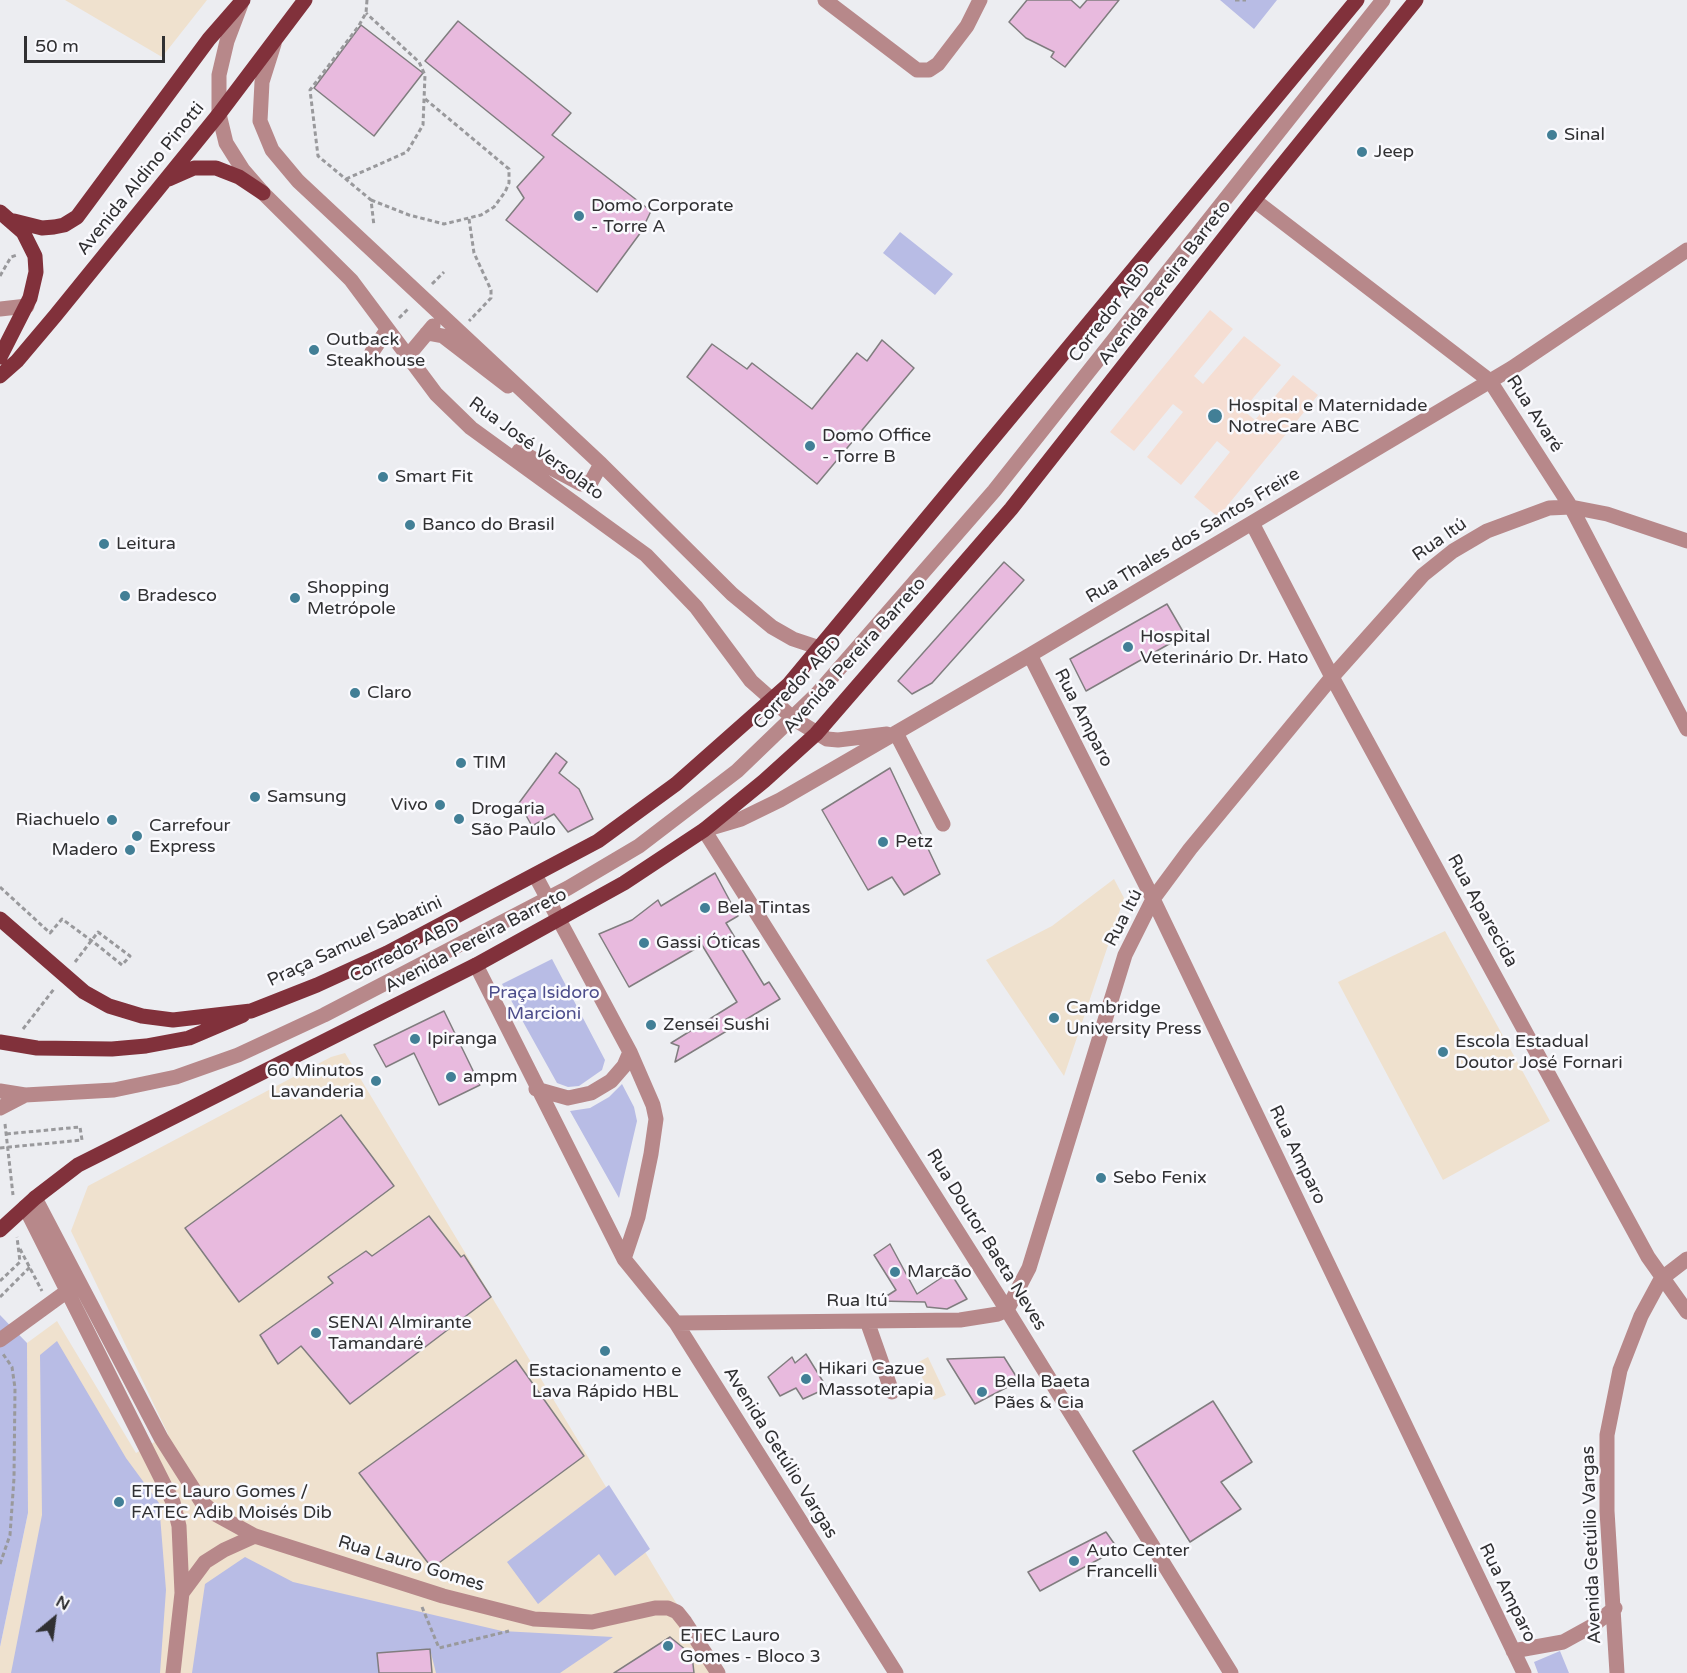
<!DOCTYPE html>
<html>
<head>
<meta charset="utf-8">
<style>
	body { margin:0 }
	#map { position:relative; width:1687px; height:1673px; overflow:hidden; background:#ecedf1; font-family:"Varela Round",sans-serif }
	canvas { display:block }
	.north { position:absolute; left:24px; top:1589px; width:60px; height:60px; -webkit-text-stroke:4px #fafafe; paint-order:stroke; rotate:29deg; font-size:16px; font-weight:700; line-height:24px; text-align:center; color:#303032 }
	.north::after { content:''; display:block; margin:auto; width:21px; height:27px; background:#303032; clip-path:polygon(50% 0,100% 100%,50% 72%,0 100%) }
	.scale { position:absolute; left:24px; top:36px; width:141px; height:27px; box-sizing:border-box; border:3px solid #303032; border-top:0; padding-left:8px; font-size:18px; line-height:21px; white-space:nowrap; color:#303032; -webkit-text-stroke:4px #fafafe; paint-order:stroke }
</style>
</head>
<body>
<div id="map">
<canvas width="1687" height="1673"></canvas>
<div class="north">N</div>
<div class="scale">50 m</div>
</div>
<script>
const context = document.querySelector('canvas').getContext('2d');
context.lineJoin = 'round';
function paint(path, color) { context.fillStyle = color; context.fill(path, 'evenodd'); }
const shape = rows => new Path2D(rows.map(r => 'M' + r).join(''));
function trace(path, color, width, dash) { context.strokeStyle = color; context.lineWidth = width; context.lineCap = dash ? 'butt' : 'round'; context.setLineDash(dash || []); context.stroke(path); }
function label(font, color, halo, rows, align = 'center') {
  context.font = font + ' "Varela Round",sans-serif'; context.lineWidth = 5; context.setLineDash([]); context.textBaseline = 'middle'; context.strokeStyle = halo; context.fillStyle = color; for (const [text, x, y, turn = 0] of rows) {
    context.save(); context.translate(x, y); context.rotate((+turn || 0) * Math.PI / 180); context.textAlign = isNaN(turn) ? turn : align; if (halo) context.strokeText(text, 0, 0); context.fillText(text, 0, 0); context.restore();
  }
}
const education = shape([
	[65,0,207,0,162,57],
	[1114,879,1124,898,1064,1076,986,960,1052,926],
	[1445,931,1550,1121,1443,1180,1338,982],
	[345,1053,665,1585,720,1673,0,1673,0,1647,28,1513,27,1343,57,1321,136,1453,168,1434,71,1231,88,1186,331,1057],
	[928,1357,946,1395,934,1400,915,1364]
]);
const medical = shape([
	[1210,310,1233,329,1194,376,1203,384,1244,336,1281,365,1243,410,1255,420,1293,375,1318,395,1218,517,1194,497,1230,452,1217,441,1181,485,1147,457,1183,412,1173,404,1134,451,1110,432]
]);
const green = shape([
	[1220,0,1277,0,1254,29],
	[900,232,953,274,935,295,883,253],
	[552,959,605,1060,602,1070,579,1086,568,1087,557,1083,502,984],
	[622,1084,634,1107,637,1121,619,1198,570,1111,590,1108,609,1097],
	[0,1315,27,1343,28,1513,0,1647],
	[57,1341,126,1458,159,1503,166,1590,160,1673,11,1673,42,1515,40,1355],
	[609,1485,650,1549,615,1576,599,1554,538,1604,507,1562],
	[245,1557,293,1582,502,1631,613,1637,560,1673,436,1673,430,1649,378,1653,379,1673,192,1673,205,1584],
	[1560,1651,1569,1673,1538,1673,1534,1662]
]);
const building = shape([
	[1027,0,1071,0,1080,8,1087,0,1119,0,1065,67,1051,57,1054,52,1026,38,1009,22,1027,0],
	[458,21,571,113,552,135,651,211,641,232,597,292,506,220,524,198,517,187,544,157,425,61,458,21],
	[361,25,423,73,374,136,314,88,361,25],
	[882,340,914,368,817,484,687,377,712,344,747,369,752,363,812,409,857,353,867,361,882,340],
	[1004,562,1024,580,932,683,912,694,898,681,1004,562],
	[1167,604,1185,635,1086,691,1070,659,1167,604],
	[556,753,567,762,559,773,579,789,593,819,568,832,554,814,532,826,519,803,556,753],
	[890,768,940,874,904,895,892,877,868,890,822,810,890,768],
	[715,873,738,916,726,923,764,985,769,982,780,999,675,1062,679,1046,671,1043,737,1002,702,945,629,987,599,934,632,920,658,900,661,906,715,873],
	[444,1011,480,1085,439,1105,414,1053,386,1067,374,1045,444,1011],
	[341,1115,394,1186,239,1302,185,1228,341,1115],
	[429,1216,461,1257,464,1255,491,1297,350,1404,301,1346,278,1364,260,1335,333,1283,328,1277,366,1251,372,1256,429,1216],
	[890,1244,917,1294,950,1272,967,1299,947,1309,927,1307,925,1302,879,1301,896,1290,874,1255,890,1244],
	[806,1354,827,1388,803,1399,796,1388,780,1396,768,1377,792,1357,795,1363,806,1354],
	[1004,1357,1019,1381,975,1404,947,1359,1004,1357],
	[516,1360,584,1456,432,1568,359,1473,516,1360],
	[1213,1401,1252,1462,1221,1482,1241,1509,1190,1542,1133,1451,1213,1401],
	[1106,1532,1118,1549,1040,1591,1028,1572,1106,1532],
	[670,1637,692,1655,694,1673,614,1673,670,1637],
	[430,1649,432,1673,379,1673,377,1653,430,1649]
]);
const path = shape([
	[367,0,366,13,358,27,310,90,318,156,371,200,374,226],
	[1235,0,1246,0],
	[346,179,407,152,423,125,425,75,419,62,366,13],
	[371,200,409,215,444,224,481,215,494,207,505,192,509,183,509,169,424,98],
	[469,219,474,253,491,290,491,298,469,321],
	[0,276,11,257,17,255],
	[432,284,444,272],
	[399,318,409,308],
	[0,887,50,933,62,919,96,944,122,965,130,956,98,932,75,962],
	[23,1029,54,989],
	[5,1124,13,1195],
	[0,1148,82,1140,80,1127,6,1134],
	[20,1249,42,1291],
	[0,1281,20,1262,17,1237],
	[0,1297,30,1267],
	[0,1564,10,1535,14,1478,15,1388,12,1367,3,1354],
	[422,1607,439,1648,509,1631]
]);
const minor = shape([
	[825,0,917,70,929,70,938,64,967,26,980,0],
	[241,4,227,41,219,75,219,114,226,143,243,170,263,193,351,280,436,394,471,428,646,555,696,607,751,681,794,719,827,739,838,740,887,734],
	[274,44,262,82,260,121,272,150,298,181,601,464,732,594,772,627,793,639,820,648],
	[1254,200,1490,381,1571,507,1687,729],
	[0,309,27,306],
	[427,333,443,336,508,386],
	[372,352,387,330],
	[407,357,433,326],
	[519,451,581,484,591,482,601,464],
	[1252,523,1332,677,1648,1257,1687,1312],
	[1030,655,1153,899,1524,1673],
	[896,733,943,824],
	[535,875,630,1052,653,1105,656,1119,651,1154,638,1217,624,1259],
	[476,965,624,1259,676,1323,896,1673],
	[536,1089,568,1098,591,1093,611,1081,624,1066,630,1052],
	[0,1091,25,1095,114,1090,176,1077,238,1055,324,1015,568,888,639,846,737,771,817,694,994,491,1383,0],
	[0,1108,25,1095],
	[35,1198,161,1438,201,1501,215,1514,255,1536,443,1596,534,1619,592,1622,655,1608,668,1608,677,1612,685,1622,718,1673],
	[25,1207,173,1502,179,1526,182,1593,173,1673],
	[867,1321,892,1392],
	[676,1323,960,1320,998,1314,1007,1310,1029,1268,1125,955,1153,899,1190,849,1332,677,1423,575,1453,551,1487,531,1549,508,1571,507,1607,514,1687,541],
	[0,1340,66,1292],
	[182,1593,205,1562,224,1550,255,1536],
	[1513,1651,1563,1642,1592,1626,1615,1608],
	[1231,1673,1007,1310,704,830,741,819,780,800,1030,655,1512,368,1687,250],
	[1617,1673,1607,1511,1607,1435,1620,1370,1641,1316,1661,1279,1687,1259]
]);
const major = shape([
	[169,179,194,168,216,168,239,177,263,193],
	[0,212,23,232,35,256,36,272,30,298,0,357],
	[14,221,42,228,54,227,64,225,77,217,209,39,243,0],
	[0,376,17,361,55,316,219,114,305,0],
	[0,919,84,992,109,1006,142,1016,173,1020,251,1011,317,985,387,953,598,841,676,784,789,684,1357,0],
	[0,1042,37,1048,112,1049,146,1046,189,1038,243,1015],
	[0,1230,35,1198,78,1165,476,965,624,883,704,830,764,781,816,734,1011,509,1254,200,1416,0]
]);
const markers = [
	[1552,135,6,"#427f96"],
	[1362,152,6,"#427f96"],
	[579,216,6,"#427f96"],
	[314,350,6,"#427f96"],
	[1215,416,8,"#427f96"],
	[810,446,6,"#427f96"],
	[383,477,6,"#427f96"],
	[410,525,6,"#427f96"],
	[104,544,6,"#427f96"],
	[125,596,6,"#427f96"],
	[295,598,6,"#427f96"],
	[1128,647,6,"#427f96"],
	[355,693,6,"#427f96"],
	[461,763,6,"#427f96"],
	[255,797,6,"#427f96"],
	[440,805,6,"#427f96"],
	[459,819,6,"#427f96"],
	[112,820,6,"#427f96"],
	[137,836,6,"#427f96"],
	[883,842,6,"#427f96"],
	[130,850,6,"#427f96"],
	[705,908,6,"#427f96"],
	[644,943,6,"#427f96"],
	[1054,1018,6,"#427f96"],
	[651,1025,6,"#427f96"],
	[415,1039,6,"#427f96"],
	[1443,1052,6,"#427f96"],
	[451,1077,6,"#427f96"],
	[376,1081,6,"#427f96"],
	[1101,1178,6,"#427f96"],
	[895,1272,6,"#427f96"],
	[316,1333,6,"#427f96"],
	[605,1351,6,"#427f96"],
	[806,1379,6,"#427f96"],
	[982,1392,6,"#427f96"],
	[119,1502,6,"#427f96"],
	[1074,1561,6,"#427f96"],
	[668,1646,6,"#427f96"]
];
const poiNames = [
	["Sinal",1564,135],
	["Jeep",1374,152],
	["Domo Corporate",591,206],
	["- Torre A",591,227],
	["Outback",326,340],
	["Steakhouse",326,361],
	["Hospital e Maternidade",1228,406],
	["NotreCare ABC",1228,427],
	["Domo Office",822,436],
	["- Torre B",822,457],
	["Smart Fit",395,477],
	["Banco do Brasil",422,525],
	["Leitura",116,544],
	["Shopping",307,588],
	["Metrópole",307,609],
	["Bradesco",137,596],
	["Hospital",1140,637],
	["Veterinário Dr. Hato",1140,658],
	["Claro",367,693],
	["TIM",473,763],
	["Samsung",267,797],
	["Vivo",428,805,"right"],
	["Drogaria",471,809],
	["São Paulo",471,830],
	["Riachuelo",100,820,"right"],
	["Carrefour",149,826],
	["Express",149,847],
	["Petz",895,842],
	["Madero",118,850,"right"],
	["Bela Tintas",717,908],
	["Gassi Óticas",656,943],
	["Cambridge",1066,1008],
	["University Press",1066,1029],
	["Zensei Sushi",663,1025],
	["Ipiranga",427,1039],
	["Escola Estadual",1455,1042],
	["Doutor José Fornari",1455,1063],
	["60 Minutos",364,1071,"right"],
	["Lavanderia",364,1092,"right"],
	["ampm",463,1077],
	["Sebo Fenix",1113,1178],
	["Marcão",907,1272],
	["SENAI Almirante",328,1323],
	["Tamandaré",328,1344],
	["Hikari Cazue",818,1369],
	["Massoterapia",818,1390],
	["Estacionamento e",605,1371,"center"],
	["Lava Rápido HBL",605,1392,"center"],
	["Bella Baeta",994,1382],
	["Pães & Cia",994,1403],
	["ETEC Lauro Gomes /",131,1492],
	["FATEC Adib Moisés Dib",131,1513],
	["Auto Center",1086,1551],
	["Francelli",1086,1572],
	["ETEC Lauro",680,1636],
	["Gomes - Bloco 3",680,1657]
];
const streetNames = [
	["Avenida Aldino Pinotti",141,179,-51],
	["Avenida Pereira Barreto",1165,283,-52],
	["Corredor ABD",1110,313,-52],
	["Rua Avaré",1534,414,57],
	["Rua José Versolato",536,449,36],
	["Rua Thales dos Santos Freire",1193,536,-31],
	["Rua Itú",1440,540,-35],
	["Avenida Pereira Barreto",855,656,-48],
	["Corredor ABD",798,683,-47],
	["Rua Amparo",1083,718,63],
	["Rua Aparecida",1482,911,61],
	["Rua Itú",1124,918,-63],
	["Avenida Pereira Barreto",476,941,-28],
	["Praça Samuel Sabatini",355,942,-25],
	["Corredor ABD",405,951,-27],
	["Rua Amparo",1297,1155,64],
	["Rua Doutor Baeta Neves",986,1240,58],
	["Rua Itú",857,1301],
	["Avenida Getúlio Vargas",780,1453,58],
	["Avenida Getúlio Vargas",1592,1545,-92],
	["Rua Lauro Gomes",411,1564,17],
	["Rua Amparo",1507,1593,64]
];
const parkNames = [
	["Praça Isidoro",544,993],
	["Marcioni",544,1014]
];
paint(education, '#efe1ce');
paint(medical, '#f5ded3');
paint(green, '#b8bce5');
paint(building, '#e8bade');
trace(building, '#807d7f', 1.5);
trace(path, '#99999c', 3, [4.5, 3]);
trace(minor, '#b7888a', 15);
trace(major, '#81313b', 15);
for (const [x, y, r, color] of markers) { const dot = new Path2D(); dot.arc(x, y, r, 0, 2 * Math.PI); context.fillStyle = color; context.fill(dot); trace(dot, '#fafafe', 2); }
label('18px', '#303032', '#fafafe', poiNames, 'left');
label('18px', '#303032', '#fafafe', streetNames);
label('18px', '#4c4d8b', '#fafafe', parkNames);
</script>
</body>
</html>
